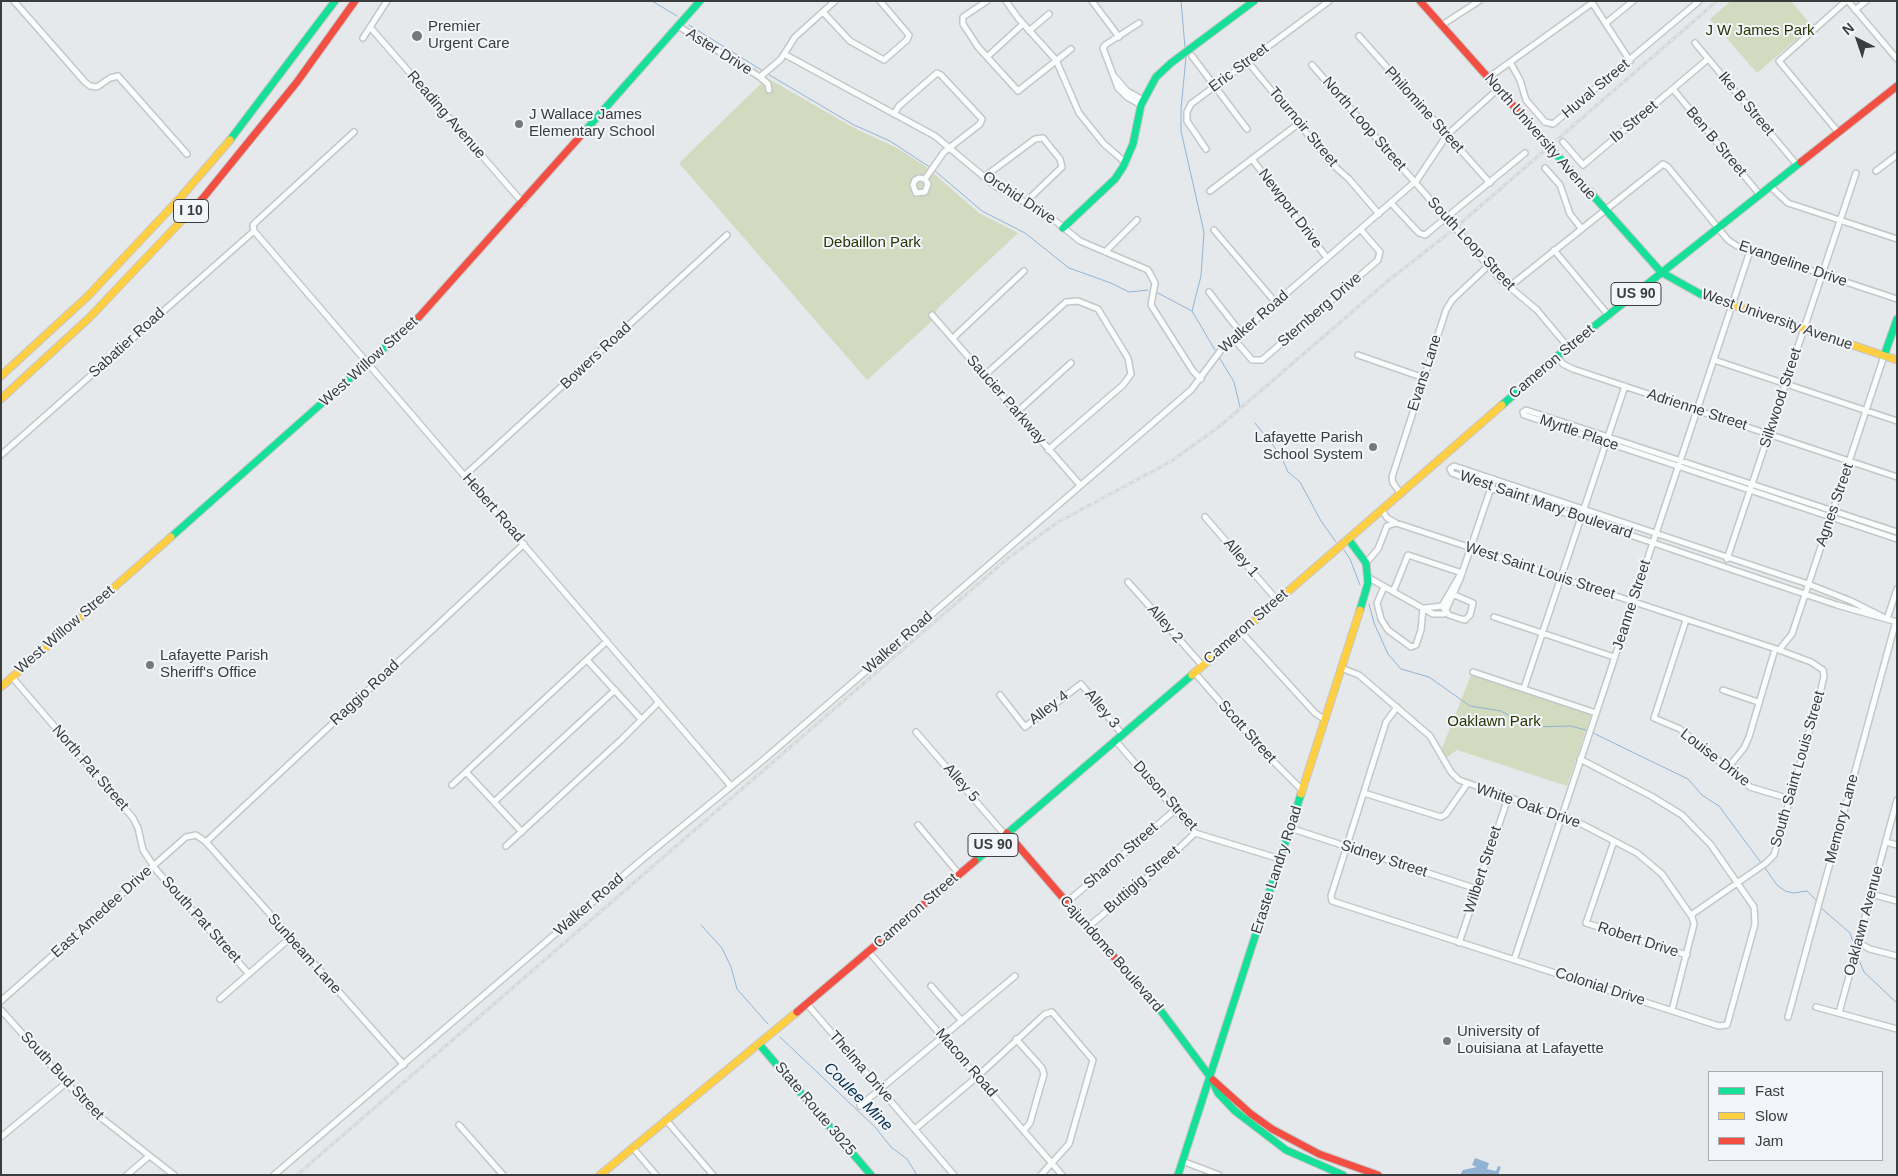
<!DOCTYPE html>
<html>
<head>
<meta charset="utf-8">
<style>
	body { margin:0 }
	#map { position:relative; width:1898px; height:1176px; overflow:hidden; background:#e6e9eb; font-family:Helvetica,sans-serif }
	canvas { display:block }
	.frame { position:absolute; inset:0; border:2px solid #3a3c3d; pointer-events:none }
	.legend { position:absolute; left:1708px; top:1071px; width:175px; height:90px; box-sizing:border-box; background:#f2f6fa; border:1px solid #a8acae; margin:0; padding:6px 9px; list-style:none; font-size:15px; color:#3a3c3d }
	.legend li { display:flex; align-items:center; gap:10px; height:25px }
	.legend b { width:25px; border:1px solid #a8acae }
	.north { position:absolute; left:1833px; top:15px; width:50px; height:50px; -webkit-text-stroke:4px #f2f6fa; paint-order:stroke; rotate:319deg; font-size:14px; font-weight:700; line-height:20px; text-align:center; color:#3a3c3d }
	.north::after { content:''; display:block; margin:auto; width:18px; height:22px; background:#3a3c3d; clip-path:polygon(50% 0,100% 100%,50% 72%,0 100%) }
</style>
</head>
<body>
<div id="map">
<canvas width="1898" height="1176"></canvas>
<div class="frame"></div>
<ul class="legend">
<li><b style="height:6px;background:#16e098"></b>Fast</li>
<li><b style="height:6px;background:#ffcf43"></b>Slow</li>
<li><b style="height:6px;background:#f24e42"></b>Jam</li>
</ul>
<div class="north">N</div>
</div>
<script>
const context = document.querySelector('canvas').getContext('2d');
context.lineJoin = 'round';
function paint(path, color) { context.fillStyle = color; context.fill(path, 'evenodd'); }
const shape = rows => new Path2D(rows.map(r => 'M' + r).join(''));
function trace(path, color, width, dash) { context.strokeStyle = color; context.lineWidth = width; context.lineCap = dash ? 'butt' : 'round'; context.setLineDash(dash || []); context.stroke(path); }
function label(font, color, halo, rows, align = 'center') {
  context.font = font + ' Helvetica,sans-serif'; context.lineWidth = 4; context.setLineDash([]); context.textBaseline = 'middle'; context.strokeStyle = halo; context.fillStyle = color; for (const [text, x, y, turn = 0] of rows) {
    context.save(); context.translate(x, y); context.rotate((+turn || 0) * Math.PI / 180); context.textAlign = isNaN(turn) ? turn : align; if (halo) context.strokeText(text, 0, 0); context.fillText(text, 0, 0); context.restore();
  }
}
const green = shape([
	[1731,1,1791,1,1812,26,1757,73,1710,19],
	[767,78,854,128,897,148,925,166,979,213,1018,233,938,308,931,322,867,380,679,163],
	[1471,675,1591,715,1567,786,1457,750,1446,758,1441,751]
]);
const water = shape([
	[1475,1158,1489,1163,1487,1169,1496,1171,1498,1166,1501,1167,1498,1175,1460,1175,1463,1170,1477,1167,1472,1165]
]);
const stream = shape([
	[652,1,677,16],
	[1181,1,1185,47],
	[689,25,763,71],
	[1186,57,1181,109,1181,131,1204,232,1201,276,1192,311,1215,350],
	[766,73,854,125,890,141,931,168],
	[934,170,982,211,1025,233,1069,268,1111,283,1129,292,1148,290],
	[1156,292,1192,311],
	[1219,357,1234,382,1240,407],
	[1255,423,1280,454,1288,472,1300,482,1321,521,1336,542],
	[1344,550,1350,559,1360,585],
	[1369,604,1374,623,1388,654,1401,669,1429,677,1470,706,1501,711,1530,727,1571,726,1589,731],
	[1593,733,1688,779,1702,795,1719,806,1762,864],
	[1765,868,1777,885,1785,891,1793,893,1807,891,1817,901],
	[1820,907,1850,933,1855,948],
	[701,925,722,948,731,967,737,989,768,1024],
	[1857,955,1864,972,1897,1003],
	[780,1037,875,1127,891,1147,907,1159,917,1175]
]);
const street = shape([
	[14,1,85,82,90,86,97,87,110,78,118,76,187,154],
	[987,1,963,17,963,24,978,47,1018,91,1071,49],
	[1006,1,1018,18,1056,60,1079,113,1104,144,1126,163],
	[1092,1,1119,37],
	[1591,1,1630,61],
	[1848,1,1897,59],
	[1855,10,1866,1],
	[823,12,850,41,884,60,907,40,909,35,880,1],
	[1139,23,1105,45,1103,48,1118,88,1127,97,1141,105],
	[1606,23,1633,1],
	[1442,25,1479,1],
	[678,26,760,77,768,84,769,90],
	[370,27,523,203],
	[1029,31,1049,14],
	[1359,36,1490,183],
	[363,38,387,1],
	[1695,43,1797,165],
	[784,54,935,136,995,186,1048,215,1080,241,1148,270,1155,283,1151,305,1193,371,1201,379],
	[1192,56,1247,129],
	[987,57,1023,24],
	[1248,62,1332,164,1349,179,1379,214],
	[1510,62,1520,80,1526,100,1545,122,1553,124,1699,1],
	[1312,65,1499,278,1537,310,1568,347],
	[1114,76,1127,91,1143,100],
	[760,77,781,59,795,37,835,1],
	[1488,78,1592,3],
	[1673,89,1760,195],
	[894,114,899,106,937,73,941,75,982,119,980,124,944,152,925,179,919,178,915,180,913,185,916,193,925,192,928,184,925,179],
	[1838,132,1779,61,1846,1],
	[1563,142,1583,165,1708,59],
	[1206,149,1187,121,1187,112,1191,104,1329,1],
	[1252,159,1327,258],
	[1545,168,1560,185,1570,214,1581,228],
	[1876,171,1897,155],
	[984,177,1035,139,1043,138,1060,159,1062,167,1032,196,1027,204],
	[1770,186,1788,203,1897,239],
	[1210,191,1298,124],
	[1391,203,1419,233,1425,235,1525,153],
	[1214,230,1276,303],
	[254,231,731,786],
	[254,231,253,225,257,221,354,132],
	[1554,250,1609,316],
	[1105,252,1137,220],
	[1509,287,1663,164,1668,167,1728,240,1737,246,1897,299],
	[1209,292,1241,333],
	[932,315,1080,485],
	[953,338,1024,271],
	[1234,339,1252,360,1262,360,1378,260,1380,252,1361,230],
	[1358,355,1424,378],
	[1557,357,1563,364,1573,369,1897,477],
	[1714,360,1897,421],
	[985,375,1066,302,1078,301,1098,309,1128,358,1131,374,1123,385,1048,450],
	[1017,412,1071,363],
	[1,455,254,231],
	[464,476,727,235],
	[1401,494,1393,483,1392,477,1446,310,1452,300,1488,266],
	[1382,510,1387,518,1396,523,1779,650,1811,662,1823,670,1824,676,1820,694,1774,855,1766,863,1691,915],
	[1205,517,1277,600],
	[1897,532,1526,410,1523,412,1524,415,1897,539],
	[1727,559,1856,173],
	[1366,563,1378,549,1387,526,1396,523],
	[1369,578,1433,614,1444,614,1460,579,1494,479],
	[1128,582,1202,665],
	[1384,587,1377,603,1381,619,1388,630,1411,647,1416,645,1421,630,1423,608],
	[1393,592,1408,555,1462,573],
	[1442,606,1449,615,1461,619,1465,620,1470,615,1473,603,1450,593],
	[1425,608,1442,606,1460,575],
	[1494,617,1614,657],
	[1887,619,1851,601,1808,584,1454,466,1450,469,1452,473,1491,488,1837,605,1897,622],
	[1887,619,1897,589],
	[1686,620,1654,718,1680,729,1750,787,1790,799],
	[1241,632,1315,713,1325,720],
	[1779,650,1792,634,1884,356],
	[588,661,641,719],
	[1341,668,1359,675,1430,736,1451,772,1459,780,1574,820,1637,853,1662,874,1692,917,1694,924,1672,1010],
	[1194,672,1265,753,1302,790],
	[1473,672,1596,713],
	[12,677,133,818,138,828,143,850,157,871,249,974],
	[1524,688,1625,386],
	[1723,690,1758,702],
	[1000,695,1025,727,1081,684,1122,734],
	[1397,707,1386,722,1331,896,1332,901,1719,1026,1727,1025,1755,924,1754,907,1711,845,1682,815,1651,796,1580,759],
	[916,732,1005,835],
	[1115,740,1195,833,1280,859],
	[1727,769,1744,748,1749,737,1775,649],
	[467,773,522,832],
	[452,785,607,641],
	[1364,793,1441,817,1446,814,1467,784],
	[494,802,615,690],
	[918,825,959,874],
	[1290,828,1477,889],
	[1614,841,1586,923,1687,955],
	[206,842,524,544],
	[1886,842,1897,845],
	[506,846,621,740,659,702],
	[1871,894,1897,901],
	[1067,902,1175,810],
	[1088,927,1156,870,1195,833],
	[1459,943,1508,798],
	[1859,943,1870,949,1897,956],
	[869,952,1062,1175],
	[1514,960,1750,251],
	[931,986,962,1021],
	[220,999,290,938],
	[1,1001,186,837,196,835,206,842,404,1065],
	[807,1004,954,1175],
	[1816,1007,1897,1029],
	[1,1010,90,1109,174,1175],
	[1839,1013,1897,800],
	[1788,1017,1896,621],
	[1016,1039,1042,1068,1044,1074,1030,1123,1024,1130],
	[860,1106,1015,976],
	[666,1120,713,1175],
	[459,1125,503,1175],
	[915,1129,978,1076,1045,1014,1052,1012,1093,1060,1069,1144,1041,1175],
	[1,1137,66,1083],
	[633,1148,656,1175],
	[1182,1161,1219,1175],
	[127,1175,149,1156],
	[274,1175,645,857,762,761,1191,390,1221,350,1417,180,1447,135,1498,89]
]);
const fast = shape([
	[1533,128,1661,272,1702,295,1715,299],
	[584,132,700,1],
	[230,140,335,1],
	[1063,228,1115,179,1123,167,1133,144,1141,105,1156,77,1171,63,1254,1],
	[1884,356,1897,319],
	[1502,405,1568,347,1801,162],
	[171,537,419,317],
	[1349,540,1366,563,1368,583,1360,610],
	[975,861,1192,675],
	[1114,957,1161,1011,1211,1078,1218,1093,1235,1111,1286,1150,1343,1175],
	[759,1044,871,1175],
	[1178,1175,1301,794]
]);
const slow = shape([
	[1715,299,1897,360],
	[1,376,88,296,181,197,230,140],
	[1,399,90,317,184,218],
	[1192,675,1502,405],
	[1,687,171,537],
	[1301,794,1360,610],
	[600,1175,797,1012]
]);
const jam = shape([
	[1420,1,1533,128],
	[1801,162,1897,86],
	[184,218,203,198,297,82,355,1],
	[419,317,584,132],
	[1007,833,1114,957],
	[797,1012,975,861],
	[1213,1080,1251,1114,1272,1129,1319,1154,1378,1175]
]);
const rail = shape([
	[297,1175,1007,559,1058,522,1170,462,1220,426,1389,280,1454,229,1717,1]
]);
const markers = [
	[417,36,6,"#76797a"],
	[519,124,5,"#76797a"],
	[1373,447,5,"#76797a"],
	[150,665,5,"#76797a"],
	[1447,1041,5,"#76797a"]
];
const shields = [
	[191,211,35],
	[1636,294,50],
	[993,845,50]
];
const shieldNames = [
	["I 10",191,211],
	["US 90",1636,294],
	["US 90",993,845]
];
const poiNames = [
	["Premier",428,27],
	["Urgent Care",428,44],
	["J Wallace James",529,115],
	["Elementary School",529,132],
	["Lafayette Parish",1363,438,"right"],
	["School System",1363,455,"right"],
	["Lafayette Parish",160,656],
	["Sheriff's Office",160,673],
	["University of",1457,1032],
	["Louisiana at Lafayette",1457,1049]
];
const parkNames = [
	["J W James Park",1760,31],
	["Debaillon Park",872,243],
	["Oaklawn Park",1494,722]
];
const streetNames = [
	["Aster Drive",719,52,32],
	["Eric Street",1239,68,-37],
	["Huval Street",1596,89,-40],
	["Ike B Street",1746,104,50],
	["Philomine Street",1424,110,48],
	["Reading Avenue",446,115,49],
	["Ib Street",1634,122,-40],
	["North Loop Street",1364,124,49],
	["Tournoir Street",1303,127,50],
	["North University Avenue",1540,137,49],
	["Ben B Street",1716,142,50],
	["Orchid Drive",1019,198,33],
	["Newport Drive",1290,209,53],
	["South Loop Street",1471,244,47],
	["Evangeline Drive",1793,264,19],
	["Sternberg Drive",1320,310,-41],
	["West University Avenue",1777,320,19],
	["Walker Road",1254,322,-41],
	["Sabatier Road",127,343,-42],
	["Bowers Road",596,356,-43],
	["West Willow Street",369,362,-42],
	["Cameron Street",1552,362,-40],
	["Evans Lane",1425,373,-72],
	["Silkwood Street",1781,398,-72],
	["Saucier Parkway",1006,400,49],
	["Adrienne Street",1697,410,18],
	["Myrtle Place",1579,433,19],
	["West Saint Mary Boulevard",1546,505,19],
	["Agnes Street",1835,505,-71],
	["Hebert Road",493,508,49],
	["Alley 1",1241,558,50],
	["West Saint Louis Street",1540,571,18],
	["Jeanne Street",1632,605,-72],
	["Alley 2",1165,624,49],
	["Cameron Street",1246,627,-41],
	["West Willow Street",65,630,-41],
	["Walker Road",898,643,-41],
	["Raggio Road",365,693,-43],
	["Alley 4",1049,708,-38],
	["Alley 3",1102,709,51],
	["Scott Street",1247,732,48],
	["Louise Drive",1715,758,38],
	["North Pat Street",90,768,49],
	["South Saint Louis Street",1798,769,-74],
	["Alley 5",961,783,49],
	["Duson Street",1165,796,48],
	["White Oak Drive",1528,806,19],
	["Memory Lane",1842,819,-75],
	["Sharon Street",1121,856,-41],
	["Sidney Street",1384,859,18],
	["Eraste Landry Road",1277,870,-72],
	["Wilbert Street",1483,870,-72],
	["Buttigig Street",1142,880,-41],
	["Walker Road",589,905,-41],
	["Cameron Street",916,911,-41],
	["East Amedee Drive",102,912,-42],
	["South Pat Street",201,920,48],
	["Oaklawn Avenue",1864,921,-75],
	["Robert Drive",1638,940,18],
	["Sunbeam Lane",304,954,48],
	["Cajundome Boulevard",1111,954,49],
	["Colonial Drive",1600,987,18],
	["Macon Road",966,1063,49],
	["Thelma Drive",861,1067,49],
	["South Bud Street",62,1076,47],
	["State Route 3025",815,1109,50]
];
const waterNames = [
	["Coulee Mine",858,1097,45]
];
paint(green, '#d2dabf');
paint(water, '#91b4d4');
trace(stream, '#91b4d4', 1);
trace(street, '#c5c6c8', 8);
trace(fast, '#c5c6c8', 9);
trace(slow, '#c5c6c8', 9);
trace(jam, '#c5c6c8', 9);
trace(street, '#fbfcfc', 5);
trace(fast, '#16e098', 7);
trace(slow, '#ffcf43', 7);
trace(jam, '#f24e42', 7);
trace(rail, '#d7d7d7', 3);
trace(rail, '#f2f6fa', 1, [4]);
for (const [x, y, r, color] of markers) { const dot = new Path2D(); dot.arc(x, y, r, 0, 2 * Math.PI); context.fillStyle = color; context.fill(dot); trace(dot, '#f2f6fa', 2); }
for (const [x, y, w] of shields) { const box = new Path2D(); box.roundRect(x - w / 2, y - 11.5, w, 23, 4); context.fillStyle = '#f2f6fa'; context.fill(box); trace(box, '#3a3c3d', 1); }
label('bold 14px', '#3a3c3d', null, shieldNames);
label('15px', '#3a3c3d', '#f2f6fa', poiNames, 'left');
label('15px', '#2d3402', '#f2f6fa', parkNames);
label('15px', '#3a3c3d', '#f2f6fa', streetNames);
label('italic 16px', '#08304e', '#f2f6fa', waterNames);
</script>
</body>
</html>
